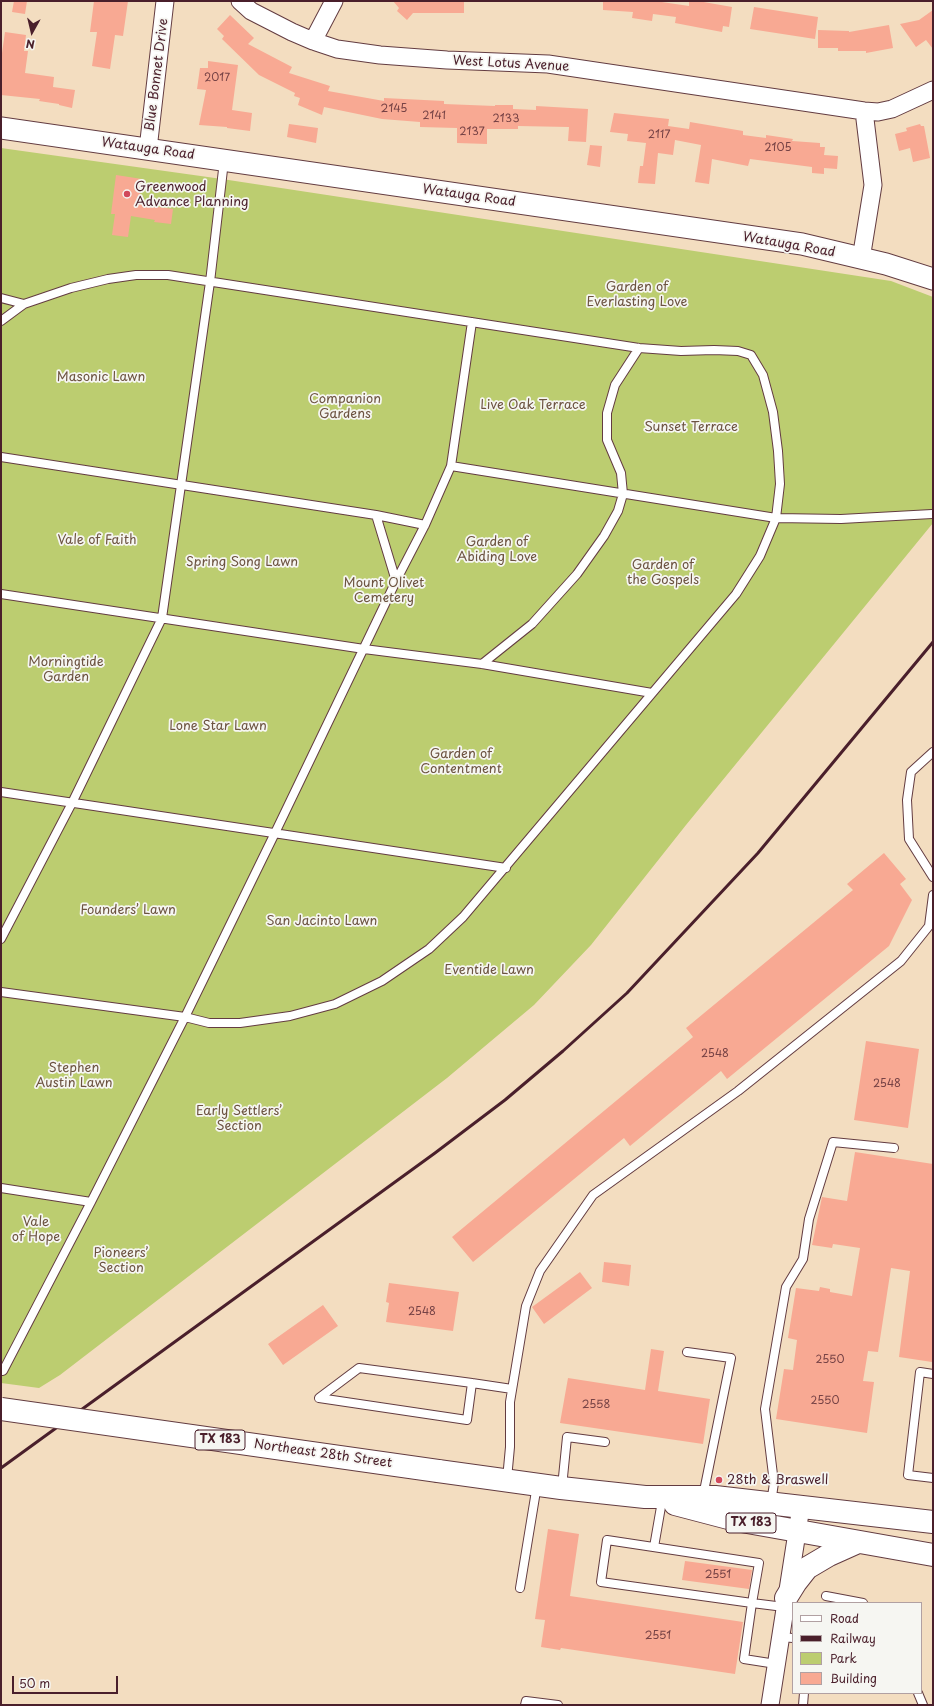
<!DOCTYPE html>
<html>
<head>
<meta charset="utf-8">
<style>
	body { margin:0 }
	#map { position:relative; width:934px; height:1706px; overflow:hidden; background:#f3ddc0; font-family:"Playpen Sans",sans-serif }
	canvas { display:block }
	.frame { position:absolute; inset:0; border:2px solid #4a1f2b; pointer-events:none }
	.legend { position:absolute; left:792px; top:1602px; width:130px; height:92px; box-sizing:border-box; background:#f6f6f2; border:1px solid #b1a0a2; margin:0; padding:5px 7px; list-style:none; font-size:12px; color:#4a1f2b }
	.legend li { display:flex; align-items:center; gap:8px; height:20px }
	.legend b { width:20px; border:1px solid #b1a0a2 }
	.north { position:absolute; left:12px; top:12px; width:40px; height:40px; -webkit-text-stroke:3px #f6f6f2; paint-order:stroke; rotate:188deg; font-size:11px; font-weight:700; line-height:16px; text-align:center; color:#4a1f2b }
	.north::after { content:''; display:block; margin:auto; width:14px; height:18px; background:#4a1f2b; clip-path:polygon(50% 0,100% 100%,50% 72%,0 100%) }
	.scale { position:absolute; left:12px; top:1676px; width:106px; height:18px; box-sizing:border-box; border:2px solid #4a1f2b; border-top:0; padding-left:5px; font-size:12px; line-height:14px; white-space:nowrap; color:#4a1f2b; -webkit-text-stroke:3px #f6f6f2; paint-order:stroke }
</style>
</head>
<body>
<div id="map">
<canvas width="934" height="1706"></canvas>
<div class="frame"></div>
<ul class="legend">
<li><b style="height:5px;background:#fff"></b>Road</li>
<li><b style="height:5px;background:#4a1f2b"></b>Railway</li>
<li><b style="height:11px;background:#bccd70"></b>Park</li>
<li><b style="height:11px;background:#f8a993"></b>Building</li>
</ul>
<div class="north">N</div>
<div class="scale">50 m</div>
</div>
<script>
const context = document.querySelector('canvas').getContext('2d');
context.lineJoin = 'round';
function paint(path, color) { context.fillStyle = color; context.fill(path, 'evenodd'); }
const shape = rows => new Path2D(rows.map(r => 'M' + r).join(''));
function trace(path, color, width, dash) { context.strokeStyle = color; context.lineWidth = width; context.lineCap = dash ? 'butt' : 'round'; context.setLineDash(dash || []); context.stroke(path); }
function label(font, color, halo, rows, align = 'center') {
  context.font = font + ' "Playpen Sans",sans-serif'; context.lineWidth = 3.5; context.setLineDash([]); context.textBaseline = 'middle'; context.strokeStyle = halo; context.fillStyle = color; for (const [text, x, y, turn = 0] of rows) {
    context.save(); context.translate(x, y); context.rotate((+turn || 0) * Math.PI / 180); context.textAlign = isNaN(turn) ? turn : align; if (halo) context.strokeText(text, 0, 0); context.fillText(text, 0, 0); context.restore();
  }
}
const green = shape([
	[1,148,222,179,891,281,933,297,933,523,686,825,591,945,534,1005,447,1078,60,1375,39,1388,1,1383]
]);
const building = shape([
	[14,1,27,1,25,14,12,12],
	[94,1,128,1,123,36,115,35,110,69,92,66,97,32,90,32],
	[393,1,464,1,464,13,413,13,407,20,397,11,399,8],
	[603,1,655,1,689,6,689,1,698,1,732,7,729,27,723,26,722,32,675,23,676,17,653,14,652,21,632,18,633,12,603,10],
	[754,7,818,17,815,39,750,29],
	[933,10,933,49,926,40,916,47,900,24,919,20],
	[230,15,254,38,248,44,292,67,289,73,330,86,328,91,384,101,384,98,444,101,444,104,495,106,495,105,513,105,513,109,536,110,536,106,588,109,586,142,568,141,569,127,518,126,518,129,487,129,487,144,457,143,457,128,420,127,420,122,382,119,324,107,322,115,298,105,300,98,294,96,295,93,259,75,222,39,224,36,217,29],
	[889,25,893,48,866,53,866,51,838,51,838,48,818,48,818,30,849,31,849,32],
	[5,32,26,35,24,51,28,51,25,73,54,77,53,87,75,90,72,108,59,105,59,104,39,101,40,99,1,95,1,60],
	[208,61,238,65,232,110,252,113,250,131,227,128,227,127,199,125,206,90,197,89,200,68,208,68],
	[614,113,669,119,668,126,689,129,690,122,743,131,743,135,766,138,766,135,793,139,792,141,820,143,820,147,825,147,824,155,838,156,837,169,824,168,824,174,812,173,812,167,750,159,748,166,712,159,709,184,695,182,701,145,675,140,673,155,658,153,655,184,638,183,640,166,643,166,646,143,627,141,628,134,610,132],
	[289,124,318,128,316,143,287,137],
	[920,124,921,126,924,126,930,158,913,162,910,148,899,151,895,134,907,131,906,128],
	[590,145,602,146,600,167,587,165],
	[116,175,142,179,139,204,173,209,171,224,154,222,155,220,131,216,128,237,112,235,115,214,111,214],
	[884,853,906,879,900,884,912,900,889,946,727,1079,721,1071,630,1146,624,1138,473,1262,452,1237,693,1037,686,1028,853,890,847,884],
	[866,1041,919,1049,908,1128,854,1120],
	[855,1152,933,1164,932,1362,899,1357,910,1271,891,1268,878,1352,868,1351,863,1381,874,1382,867,1433,776,1419,784,1369,793,1370,797,1340,788,1338,796,1288,819,1291,820,1287,830,1289,830,1292,852,1296,860,1248,833,1244,832,1248,812,1245,822,1197,847,1201],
	[604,1262,631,1265,629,1286,602,1282],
	[580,1272,592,1288,544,1324,532,1307],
	[389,1283,459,1292,453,1331,386,1322,389,1303,386,1302],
	[323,1305,338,1326,283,1365,268,1344],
	[651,1349,664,1351,658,1391,710,1399,703,1444,560,1423,568,1378,645,1390],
	[548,1529,579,1534,570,1596,743,1622,735,1674,561,1648,560,1650,541,1647,545,1620,535,1619],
	[685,1561,752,1570,749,1589,682,1580]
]);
const service = shape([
	[1,298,24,304,71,288,108,279,136,275,168,275,639,348,681,351,714,350,738,351,751,355,763,375,773,412,778,451,780,484,776,518,760,556,736,594,463,917,429,949,382,981,335,1004,290,1016,240,1023,209,1023,185,1017,1,992],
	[1,321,24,304],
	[1,457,376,515,425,525],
	[451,466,776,518,841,519,932,514],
	[376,515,396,581],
	[1,594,364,649,482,664,652,693],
	[482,664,532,624,577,574,604,536,618,511,623,494,621,473,607,440,607,413,615,385,639,348],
	[933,752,911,772,907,800,909,839,933,877],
	[1,792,506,868],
	[1,939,72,803,162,618,210,282,224,161],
	[1,1188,91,1202],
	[687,1352,731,1358,703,1496],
	[1,1371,3,1371,91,1202,185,1017,275,833,396,581,425,525,451,466,472,322],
	[933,1374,920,1372,908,1475,933,1478],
	[472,1383,467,1420,319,1398,359,1368,472,1383,512,1389],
	[507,1479,510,1447,510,1402,526,1306,540,1271,593,1195,738,1091,901,961,929,926,933,895],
	[562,1487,567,1437,605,1442],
	[771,1503,774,1483,765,1409,786,1287,803,1259,809,1219,833,1142,894,1148],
	[654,1547,662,1501],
	[520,1588,537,1485],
	[826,1596,863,1603],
	[780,1637,793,1638],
	[776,1664,744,1659,752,1603,759,1563,607,1540,601,1582,752,1603,784,1607],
	[918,1693,923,1705],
	[525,1705,526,1701,558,1705],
	[803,1705,804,1693]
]);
const minor = shape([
	[240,1,251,11,292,32,313,41,337,49,380,55,447,60,548,64,864,111,878,112,892,109,933,90],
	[313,41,334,1],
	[148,149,165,1],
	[861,259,873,185,864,111],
	[770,1705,801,1507]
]);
const tertiary = shape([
	[1,128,802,244,886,264,933,279]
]);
const primary = shape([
	[438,1471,561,1488,645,1497,715,1497,933,1522],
	[675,1504,736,1520,933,1555],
	[786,1598,796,1582,807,1568,829,1555,858,1542]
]);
const rail = shape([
	[1,1468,435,1153,505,1100,563,1051,627,993,758,853,933,642]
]);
const primaryBridge = shape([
	[1,1409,438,1471]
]);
const markers = [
	[127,194,4,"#d1495b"],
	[719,1480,4,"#d1495b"]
];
const numberNames = [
	["2017",217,78],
	["2145",394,109],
	["2141",434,116],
	["2133",506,119],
	["2137",472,132],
	["2117",659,135],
	["2105",778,148],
	["2548",715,1054],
	["2548",887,1084],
	["2548",422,1312],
	["2550",830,1360],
	["2550",825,1401],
	["2558",596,1405],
	["2551",718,1575],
	["2551",658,1636]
];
const shields = [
	[220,1440,50],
	[751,1523,50]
];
const shieldNames = [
	["TX 183",220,1440],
	["TX 183",751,1523]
];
const streetNames = [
	["West Lotus Avenue",511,64,3],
	["Blue Bonnet Drive",157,75,-83],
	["Watauga Road",148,149,8],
	["Watauga Road",469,196,8],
	["Watauga Road",789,245,10],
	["Northeast 28th Street",323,1454,8]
];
const poiNames = [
	["Greenwood",135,187],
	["Advance Planning",135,202],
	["28th & Braswell",727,1480]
];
const parkNames = [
	["Garden of",637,287],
	["Everlasting Love",637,302],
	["Masonic Lawn",101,377],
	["Companion",345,399],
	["Gardens",345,414],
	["Live Oak Terrace",533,405],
	["Sunset Terrace",691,427],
	["Vale of Faith",97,540],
	["Garden of",497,542],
	["Abiding Love",497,557],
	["Spring Song Lawn",242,562],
	["Garden of",663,565],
	["the Gospels",663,580],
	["Mount Olivet",384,583],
	["Cemetery",384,598],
	["Morningtide",66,662],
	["Garden",66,677],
	["Lone Star Lawn",218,726],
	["Garden of",461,754],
	["Contentment",461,769],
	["Founders’ Lawn",128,910],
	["San Jacinto Lawn",322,921],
	["Eventide Lawn",489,970],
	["Stephen",74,1068],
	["Austin Lawn",74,1083],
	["Early Settlers’",239,1111],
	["Section",239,1126],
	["Vale",36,1222],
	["of Hope",36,1237],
	["Pioneers’",121,1253],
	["Section",121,1268]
];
paint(green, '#bccd70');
paint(building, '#f8a993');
trace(service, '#633c41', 10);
trace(minor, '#633c41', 19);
trace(tertiary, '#633c41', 23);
trace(primary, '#633c41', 24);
trace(service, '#fff', 8);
trace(minor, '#fff', 17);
trace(tertiary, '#fff', 21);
trace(primary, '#fff', 22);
trace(rail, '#4a1f2b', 3);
trace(primaryBridge, '#633c41', 24, []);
trace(primaryBridge, '#fff', 22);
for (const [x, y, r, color] of markers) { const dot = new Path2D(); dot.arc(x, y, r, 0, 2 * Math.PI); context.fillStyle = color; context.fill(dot); trace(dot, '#f6f6f2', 1.5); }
label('11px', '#764245', null, numberNames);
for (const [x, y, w] of shields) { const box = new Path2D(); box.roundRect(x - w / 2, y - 10, w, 20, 3); context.fillStyle = '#f6f6f2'; context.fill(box); trace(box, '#4a1f2b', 1); }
label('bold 12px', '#4a1f2b', null, shieldNames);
label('13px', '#4a1f2b', '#f6f6f2', streetNames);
label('13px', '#4a1f2b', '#f6f6f2', poiNames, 'left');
label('13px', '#6c5340', '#f6f6f2', parkNames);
</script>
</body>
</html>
